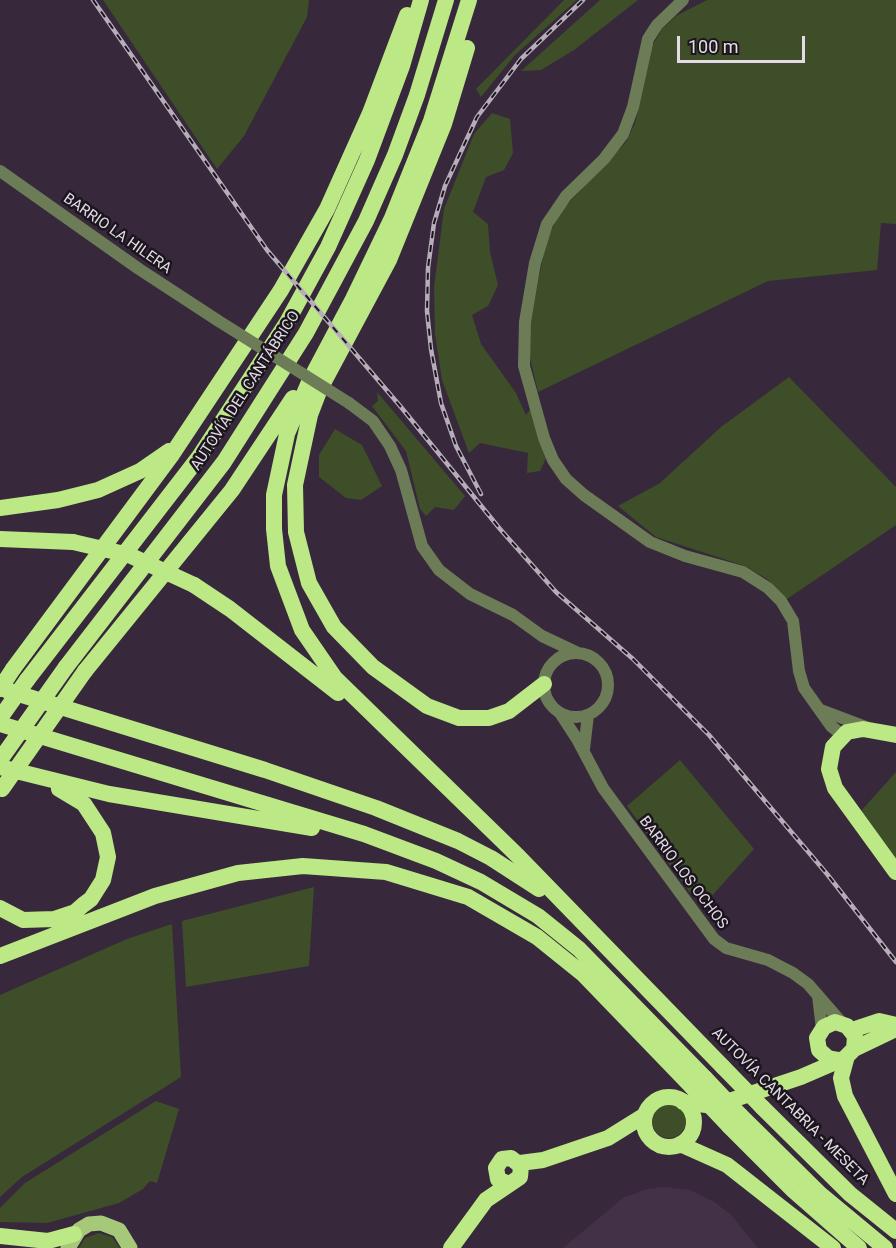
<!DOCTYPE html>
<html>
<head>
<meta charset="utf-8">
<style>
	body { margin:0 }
	#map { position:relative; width:896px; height:1248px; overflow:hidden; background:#37293b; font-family:Roboto,sans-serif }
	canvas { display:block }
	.scale { position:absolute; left:677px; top:36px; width:128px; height:27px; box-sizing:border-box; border:3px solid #e4dbe7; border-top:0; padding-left:8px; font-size:18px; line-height:21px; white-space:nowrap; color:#e4dbe7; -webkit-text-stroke:4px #1b151d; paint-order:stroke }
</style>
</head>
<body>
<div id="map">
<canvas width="896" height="1248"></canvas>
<div class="scale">100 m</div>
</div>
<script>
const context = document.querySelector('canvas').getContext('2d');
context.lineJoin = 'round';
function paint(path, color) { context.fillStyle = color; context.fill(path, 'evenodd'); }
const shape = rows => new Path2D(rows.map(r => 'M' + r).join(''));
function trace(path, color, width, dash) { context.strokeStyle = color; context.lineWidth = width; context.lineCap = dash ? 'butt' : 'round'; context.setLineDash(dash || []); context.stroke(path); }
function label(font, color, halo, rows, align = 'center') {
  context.font = font + ' Roboto,sans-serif'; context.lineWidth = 5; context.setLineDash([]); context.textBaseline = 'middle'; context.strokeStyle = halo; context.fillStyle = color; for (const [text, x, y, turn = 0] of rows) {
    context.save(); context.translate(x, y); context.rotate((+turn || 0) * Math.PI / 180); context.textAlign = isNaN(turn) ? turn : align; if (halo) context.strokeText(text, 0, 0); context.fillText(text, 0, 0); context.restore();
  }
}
const built = shape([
	[664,1187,690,1190,716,1203,732,1216,758,1248,563,1248,623,1198,647,1189]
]);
const green = shape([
	[103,0,309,0,307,17,244,136,217,169],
	[564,0,577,0,515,55,481,97,476,89],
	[600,0,638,0,574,50,541,70,521,71],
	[707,0,896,0,896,224,881,223,877,270,768,281,538,392,529,353,529,330,546,241,561,211,626,142,635,123,651,48,662,29,676,16],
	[492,113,510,119,513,153,504,170,486,177,473,212,488,224,490,252,498,285,488,306,472,315,481,344,516,393,526,415,531,408,547,456,540,471,527,473,528,453,480,443,469,453,442,380,435,334,434,287,444,209,474,134],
	[789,377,896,487,896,525,787,599,767,579,745,566,656,537,618,506,660,483,721,427],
	[377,392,465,496,454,510,435,507,426,516,420,509,406,451,372,406,378,401],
	[335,429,362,445,382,486,361,500,346,498,319,477,319,455],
	[680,760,754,849,709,899,691,894,627,806],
	[896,772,896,860,860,812],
	[314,887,309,966,186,987,182,921],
	[172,924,181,1077,22,1177,0,1197,0,995,127,939],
	[156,1101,179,1109,157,1183,150,1181,143,1189,119,1203,47,1223,0,1222,0,1208,25,1183],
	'652 1121a17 17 0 1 1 34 0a17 17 0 1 1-34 0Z',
	[99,1233,112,1237,120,1248,79,1248,85,1238]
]);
const minor = shape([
	[683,0,657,25,648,39,633,107,623,134,604,159,566,196,547,224,535,263,525,322,524,366,544,438,553,460,566,479,584,495,650,542,685,556,743,572,768,588,781,601,793,621,799,671,804,688,831,726,842,735],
	[0,171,139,269,217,320],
	[349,403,373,421,390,446,401,470,422,546,439,570,470,594,513,615,542,636,578,653],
	'544 685a32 32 0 1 1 64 0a32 32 0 1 1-64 0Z',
	[821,710,866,727],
	[560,713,577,739,603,788,714,939,726,948,768,960,793,973,808,984,842,1023],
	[584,749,588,715],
	[818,996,822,1029]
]);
const major = shape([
	[68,1248,79,1230,89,1224,101,1223,119,1230,130,1248]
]);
const highway = shape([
	[469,0,431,121,392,218,353,299,309,382,287,434,274,495,274,529,278,566,302,630,335,678,519,857,723,1067],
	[467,48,444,124,389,260,320,389,310,415,295,485,296,532,309,583,334,627,373,667,427,706,459,718,489,718,509,711,544,684],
	[0,508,58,500,98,490,140,471,169,451],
	[0,539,73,542],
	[194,585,230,609,338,693],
	[66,667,224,462,306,333,366,221,395,155,417,95,446,0],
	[13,669,171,456,281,290,327,209,370,113,407,15],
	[85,671,232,490,293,398],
	[27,680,199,457,286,324,328,247,367,160,402,66,421,0],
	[6,690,265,770,376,808,458,841,491,858,539,889],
	[0,724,364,834,436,861,481,882,538,916,579,949,705,1078],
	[896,735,863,729,847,732,833,747,829,769,835,788,896,872],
	[0,767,109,794,312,828],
	[0,908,23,920,54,919,75,912,83,905,91,899,103,880,108,857,103,833,84,804,59,789],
	[0,956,155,896,238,873,303,866,386,872,468,897,537,937,583,974,692,1087],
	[852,1030,879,1021,896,1025],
	[847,1056,841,1078,845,1096,896,1194],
	[839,1060,828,1058,819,1050,817,1038,824,1027,835,1022,847,1026,855,1036,854,1049],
	'644 1122a25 25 0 1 1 50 0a25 25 0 1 1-50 0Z',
	[683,1102,714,1106,801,1077,845,1058,854,1049,896,1029],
	[762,1107,850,1194,896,1231],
	[740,1115,820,1194,885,1248],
	[729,1126,794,1191,859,1248],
	[680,1144,727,1165,833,1248],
	[520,1163,543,1160,608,1138,645,1115],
	[0,1236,48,1241,74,1234],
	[451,1248,486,1200,520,1177,521,1166,511,1158,502,1159,496,1168,498,1179,508,1184]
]);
const rail = shape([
	[93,0,267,250,401,407,500,529,556,592,633,659,709,735,827,874,896,962],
	[481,494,456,446,441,403,431,349,427,311,428,268,434,223,445,186,477,117,521,59,583,0]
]);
const minorBridge = shape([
	[217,320,349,403]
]);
const highwayBridge = shape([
	[73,542,129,555,194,585],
	[0,689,13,669],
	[0,718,27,680],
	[0,760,66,667],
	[2,789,85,671],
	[723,1067,762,1107],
	[705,1078,740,1115],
	[692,1087,729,1126]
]);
const streetNames = [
	["BARRIO LA HILERA",117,234,35],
	["AUTOVÍA DEL CANTÁBRICO",246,391,-57],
	["BARRIO LOS OCHOS",683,873,53],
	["AUTOVÍA CANTABRIA - MESETA",790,1107,45]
];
paint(built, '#433148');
paint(green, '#3d4e28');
trace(minor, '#6b7c56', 12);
trace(major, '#a5c979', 15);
trace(highway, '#bce886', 16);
trace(rail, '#b7adba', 4.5);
trace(rail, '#1b151d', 2, [7]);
trace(minorBridge, '#6b7c56', 12);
trace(highwayBridge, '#bce886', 16);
label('15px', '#e4dbe7', '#1b151d', streetNames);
</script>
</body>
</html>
